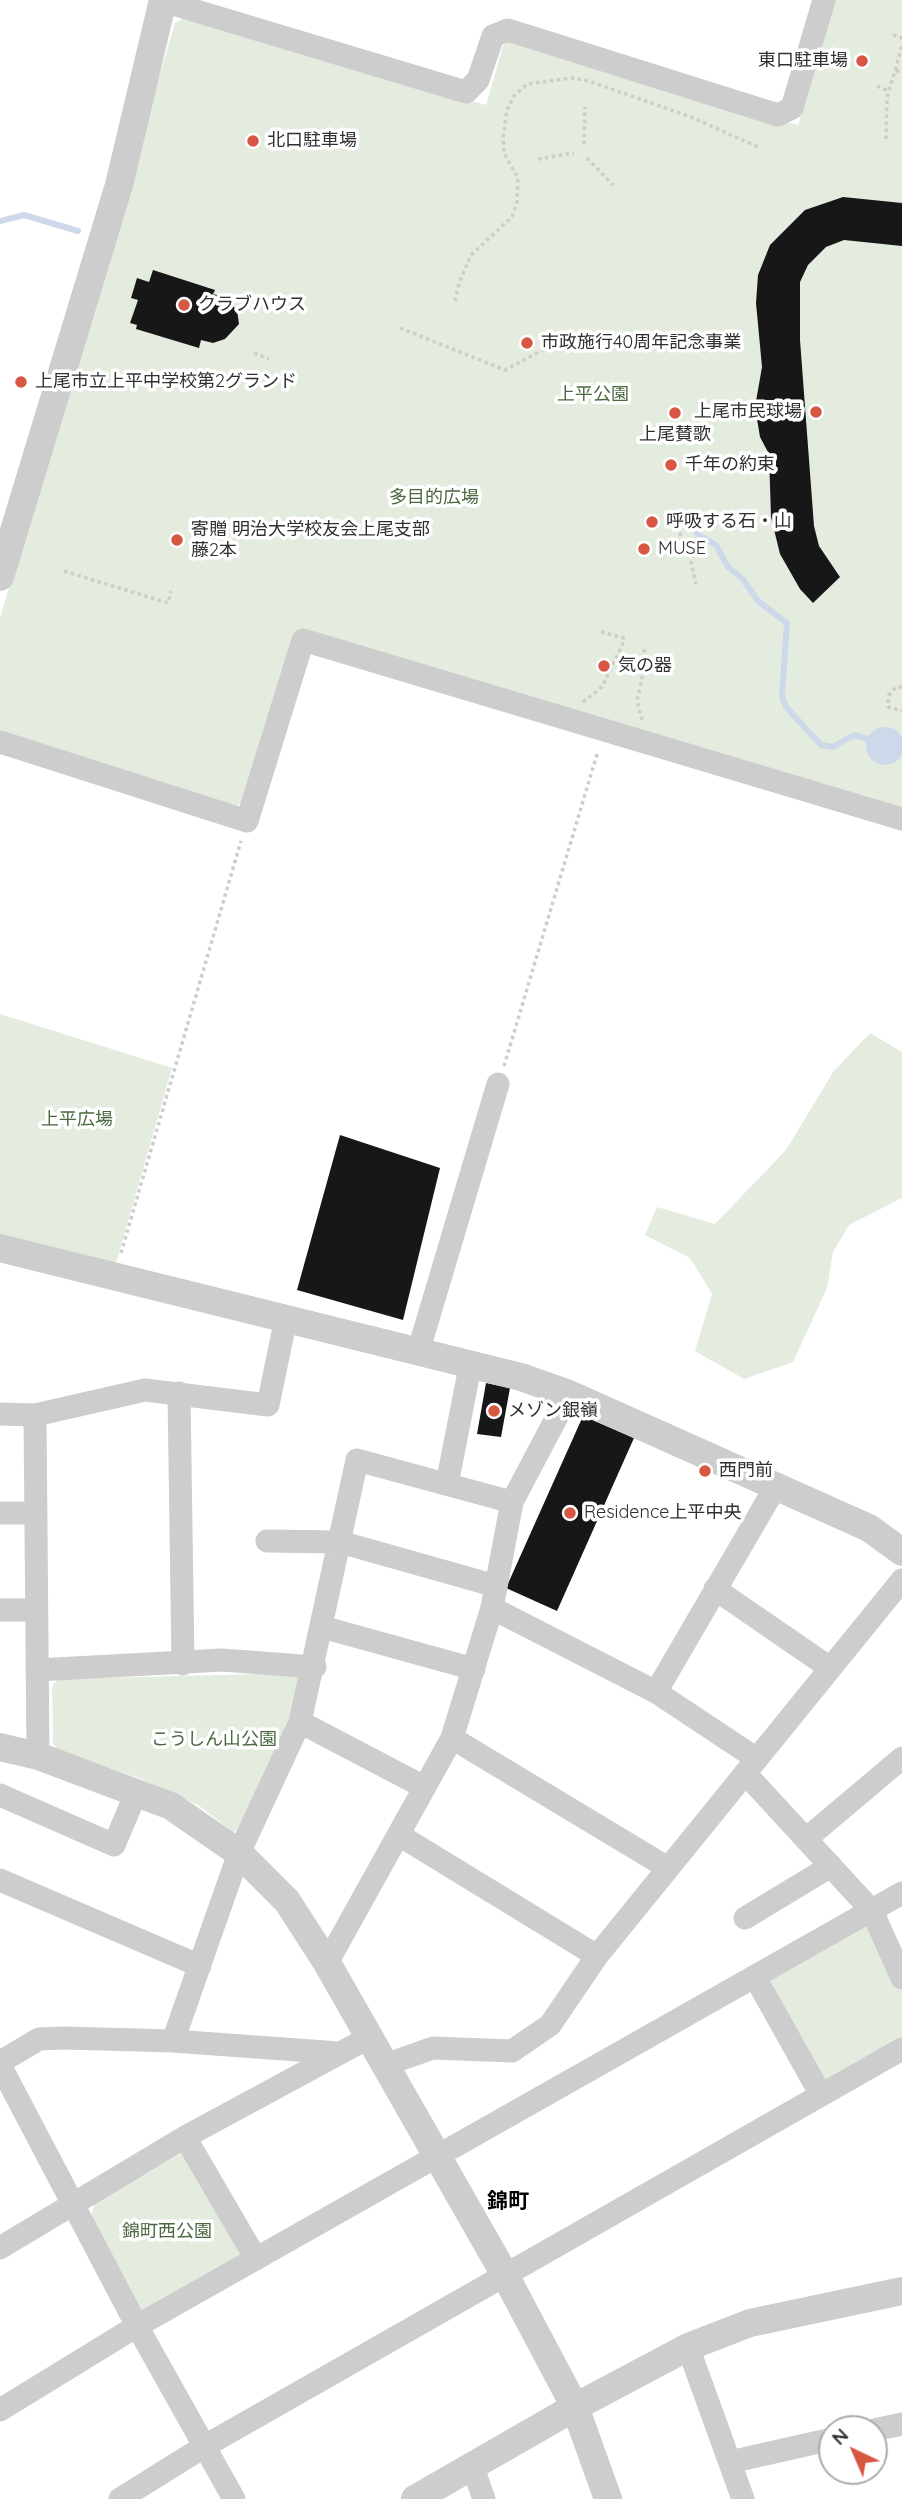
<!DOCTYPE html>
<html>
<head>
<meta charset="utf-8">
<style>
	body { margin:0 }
	#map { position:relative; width:902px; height:2499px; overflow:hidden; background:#fff; font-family:Quicksand,sans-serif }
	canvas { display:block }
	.north { position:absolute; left:818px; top:2415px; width:70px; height:70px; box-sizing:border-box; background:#fff; border:2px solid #acacac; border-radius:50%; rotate:316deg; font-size:19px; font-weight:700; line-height:28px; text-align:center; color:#303030 }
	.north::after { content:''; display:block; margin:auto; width:24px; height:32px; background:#d75743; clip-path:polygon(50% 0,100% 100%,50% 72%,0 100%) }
</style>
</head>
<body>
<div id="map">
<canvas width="902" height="2499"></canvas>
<div class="north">N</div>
</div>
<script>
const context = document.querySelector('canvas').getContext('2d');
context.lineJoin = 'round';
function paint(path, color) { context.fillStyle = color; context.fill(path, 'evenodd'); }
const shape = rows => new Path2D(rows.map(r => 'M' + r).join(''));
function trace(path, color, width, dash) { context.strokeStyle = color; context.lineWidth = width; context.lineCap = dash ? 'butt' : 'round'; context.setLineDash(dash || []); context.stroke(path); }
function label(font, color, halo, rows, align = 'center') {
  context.font = font + ' Quicksand,"Noto Sans JP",sans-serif'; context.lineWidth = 7; context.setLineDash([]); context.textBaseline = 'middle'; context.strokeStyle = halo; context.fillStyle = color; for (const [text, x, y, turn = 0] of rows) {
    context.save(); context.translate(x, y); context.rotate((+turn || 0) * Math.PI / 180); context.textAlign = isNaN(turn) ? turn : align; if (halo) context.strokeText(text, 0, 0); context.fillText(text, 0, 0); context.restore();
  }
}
const green = shape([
	[835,0,902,0,902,810,298,628,245,799,235,808,0,733,0,618,175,23,187,17,486,105,503,46,508,41,798,125],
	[0,1014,172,1068,116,1263,0,1234],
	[870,1033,902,1052,902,1198,849,1225,833,1252,827,1288,793,1362,744,1379,695,1351,712,1294,690,1258,645,1235,657,1207,715,1224,786,1150,833,1072],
	[298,1673,305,1681,243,1829,233,1832,198,1805,139,1778,58,1750,53,1744,52,1686,58,1679],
	[865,1925,874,1927,902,1991,902,2042,824,2087,768,1989,770,1979],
	[182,2153,242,2258,151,2313,141,2310,91,2216,95,2203]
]);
const water = shape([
	'866 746a19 19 0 1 1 38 0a19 19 0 1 1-38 0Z'
]);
const stream = shape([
	[0,221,24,215,78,231],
	[697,534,716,545,728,567,742,578,758,601,787,623,782,696,786,707,821,745,833,747,854,735,868,739]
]);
const building = shape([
	[843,197,902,203,902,246,844,240,826,247,808,265,800,282,800,340,814,526,819,546,840,577,813,603,800,589,780,554,771,517,769,454,760,437,755,407,762,367,756,303,758,275,770,245,805,210],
	[153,270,215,290,213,294,224,297,237,310,239,324,225,339,213,343,201,340,199,348,136,329,137,325,130,323,138,300,131,298,137,278,149,282],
	[340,1135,440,1168,403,1320,297,1290],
	[486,1383,510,1388,501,1437,477,1434],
	[583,1416,634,1438,557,1611,506,1588]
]);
const path = shape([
	[893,35,902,38],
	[896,72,902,68],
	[877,86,889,91],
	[886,139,887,98,902,46],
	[584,144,585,107],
	[587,158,613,185],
	[538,159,574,153],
	[455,301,459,283,471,255,512,217,517,202,518,178,504,153,503,137,507,110,514,96,527,84,572,78,589,81,691,117,758,147],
	[400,328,505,370,554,344],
	[254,353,269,359],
	[205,527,219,531],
	[679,533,695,550,691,562,696,584],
	[64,571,168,603,171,591],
	[601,632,628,639],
	[902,687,896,687,889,695,888,707,902,711],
	[583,702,602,687,625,639],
	[642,720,637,701,647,655,643,649],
	[504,1066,598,751],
	[121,1253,241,841]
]);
const minor = shape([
	[163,1,466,92,478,80,493,36,508,30,778,115,792,108,824,0],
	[0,742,247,821,303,640,902,819],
	[419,1349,498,1084],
	[179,1393,183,1664],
	[0,1414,35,1415,145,1390,268,1405,286,1318],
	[35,1415,38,1756],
	[447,1484,471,1362],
	[0,1513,36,1513],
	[267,1541,340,1542,496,1586],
	[715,1589,830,1668],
	[492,1608,656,1692,757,1759],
	[0,1610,36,1610],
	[322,1627,474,1669],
	[37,1670,222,1660,315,1667],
	[656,1692,776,1486],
	[300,1722,424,1787],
	[452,1738,668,1868],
	[745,1773,872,1911,902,1978],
	[0,1795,114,1845,136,1793],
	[399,1835,597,1956],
	[806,1839,902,1758],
	[0,1880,200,1966],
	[745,1918,831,1866],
	[327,1963,452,1738,492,1608,512,1502,569,1394],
	[755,1977,821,2095],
	[173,2041,239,1853,300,1722,357,1460,512,1502],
	[0,2062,39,2039,65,2038,173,2041,339,2053],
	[0,2065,137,2326,234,2499],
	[385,2065,433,2048,512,2051,550,2025,597,1956,902,1580],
	[185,2137,256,2259],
	[0,2248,185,2137,370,2037],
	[688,2347,743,2499],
	[0,2410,137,2326,902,1893],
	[874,2430,902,2424],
	[730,2462,832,2439],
	[472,2465,484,2499],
	[120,2499,205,2446,902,2049]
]);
const tertiary = shape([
	[0,577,119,185,163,0],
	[0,1248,521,1377,569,1394,869,1528,902,1552],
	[0,1747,38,1756,171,1806,239,1853,287,1901,327,1963,505,2275,575,2407,608,2499],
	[415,2499,575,2407,688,2347,750,2323,902,2291]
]);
const markers = [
	[862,61,7,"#d75743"],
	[253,141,7,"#d75743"],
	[184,305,7,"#d75743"],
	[527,343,7,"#d75743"],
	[21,382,7,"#d75743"],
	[816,412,7,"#d75743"],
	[675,413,7,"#d75743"],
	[671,465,7,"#d75743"],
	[652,522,7,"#d75743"],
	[177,540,7,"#d75743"],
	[644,549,7,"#d75743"],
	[604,666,7,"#d75743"],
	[494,1411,7,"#d75743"],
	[705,1471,7,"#d75743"],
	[570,1513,7,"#d75743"]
];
const poiNames = [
	["東口駐車場",848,61,"right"],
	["北口駐車場",267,141],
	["クラブハウス",198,305],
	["市政施行40周年記念事業",541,343],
	["上尾市立上平中学校第2グランド",35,382],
	["上尾市民球場",802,412,"right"],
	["上尾賛歌",675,435,"center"],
	["千年の約束",685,465],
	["呼吸する石・山",666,522],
	["寄贈 明治大学校友会上尾支部",191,530],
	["藤2本",191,551],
	["MUSE",658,549],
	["気の器",618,666],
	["メゾン銀嶺",508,1411],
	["西門前",719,1471],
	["Residence上平中央",584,1513]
];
const parkNames = [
	["上平公園",593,395],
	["多目的広場",434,498],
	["上平広場",77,1120],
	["こうしん山公園",214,1740],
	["錦町西公園",167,2232]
];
const quarterNames = [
	["錦町",508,2202]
];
paint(green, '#e3ecdf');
paint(water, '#cdd9ea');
trace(stream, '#cdd9ea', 6);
paint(building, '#171717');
trace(path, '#cdcdcd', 3.5, [3.5, 3.5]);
trace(minor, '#cdcdcd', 23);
trace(tertiary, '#cdcdcd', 28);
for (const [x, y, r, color] of markers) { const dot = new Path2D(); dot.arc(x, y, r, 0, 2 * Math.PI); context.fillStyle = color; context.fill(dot); trace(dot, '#fff', 2.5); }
label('18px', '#303030', '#fff', poiNames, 'left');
label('18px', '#4b6841', '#fff', parkNames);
label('bold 21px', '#000', '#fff', quarterNames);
</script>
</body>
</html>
